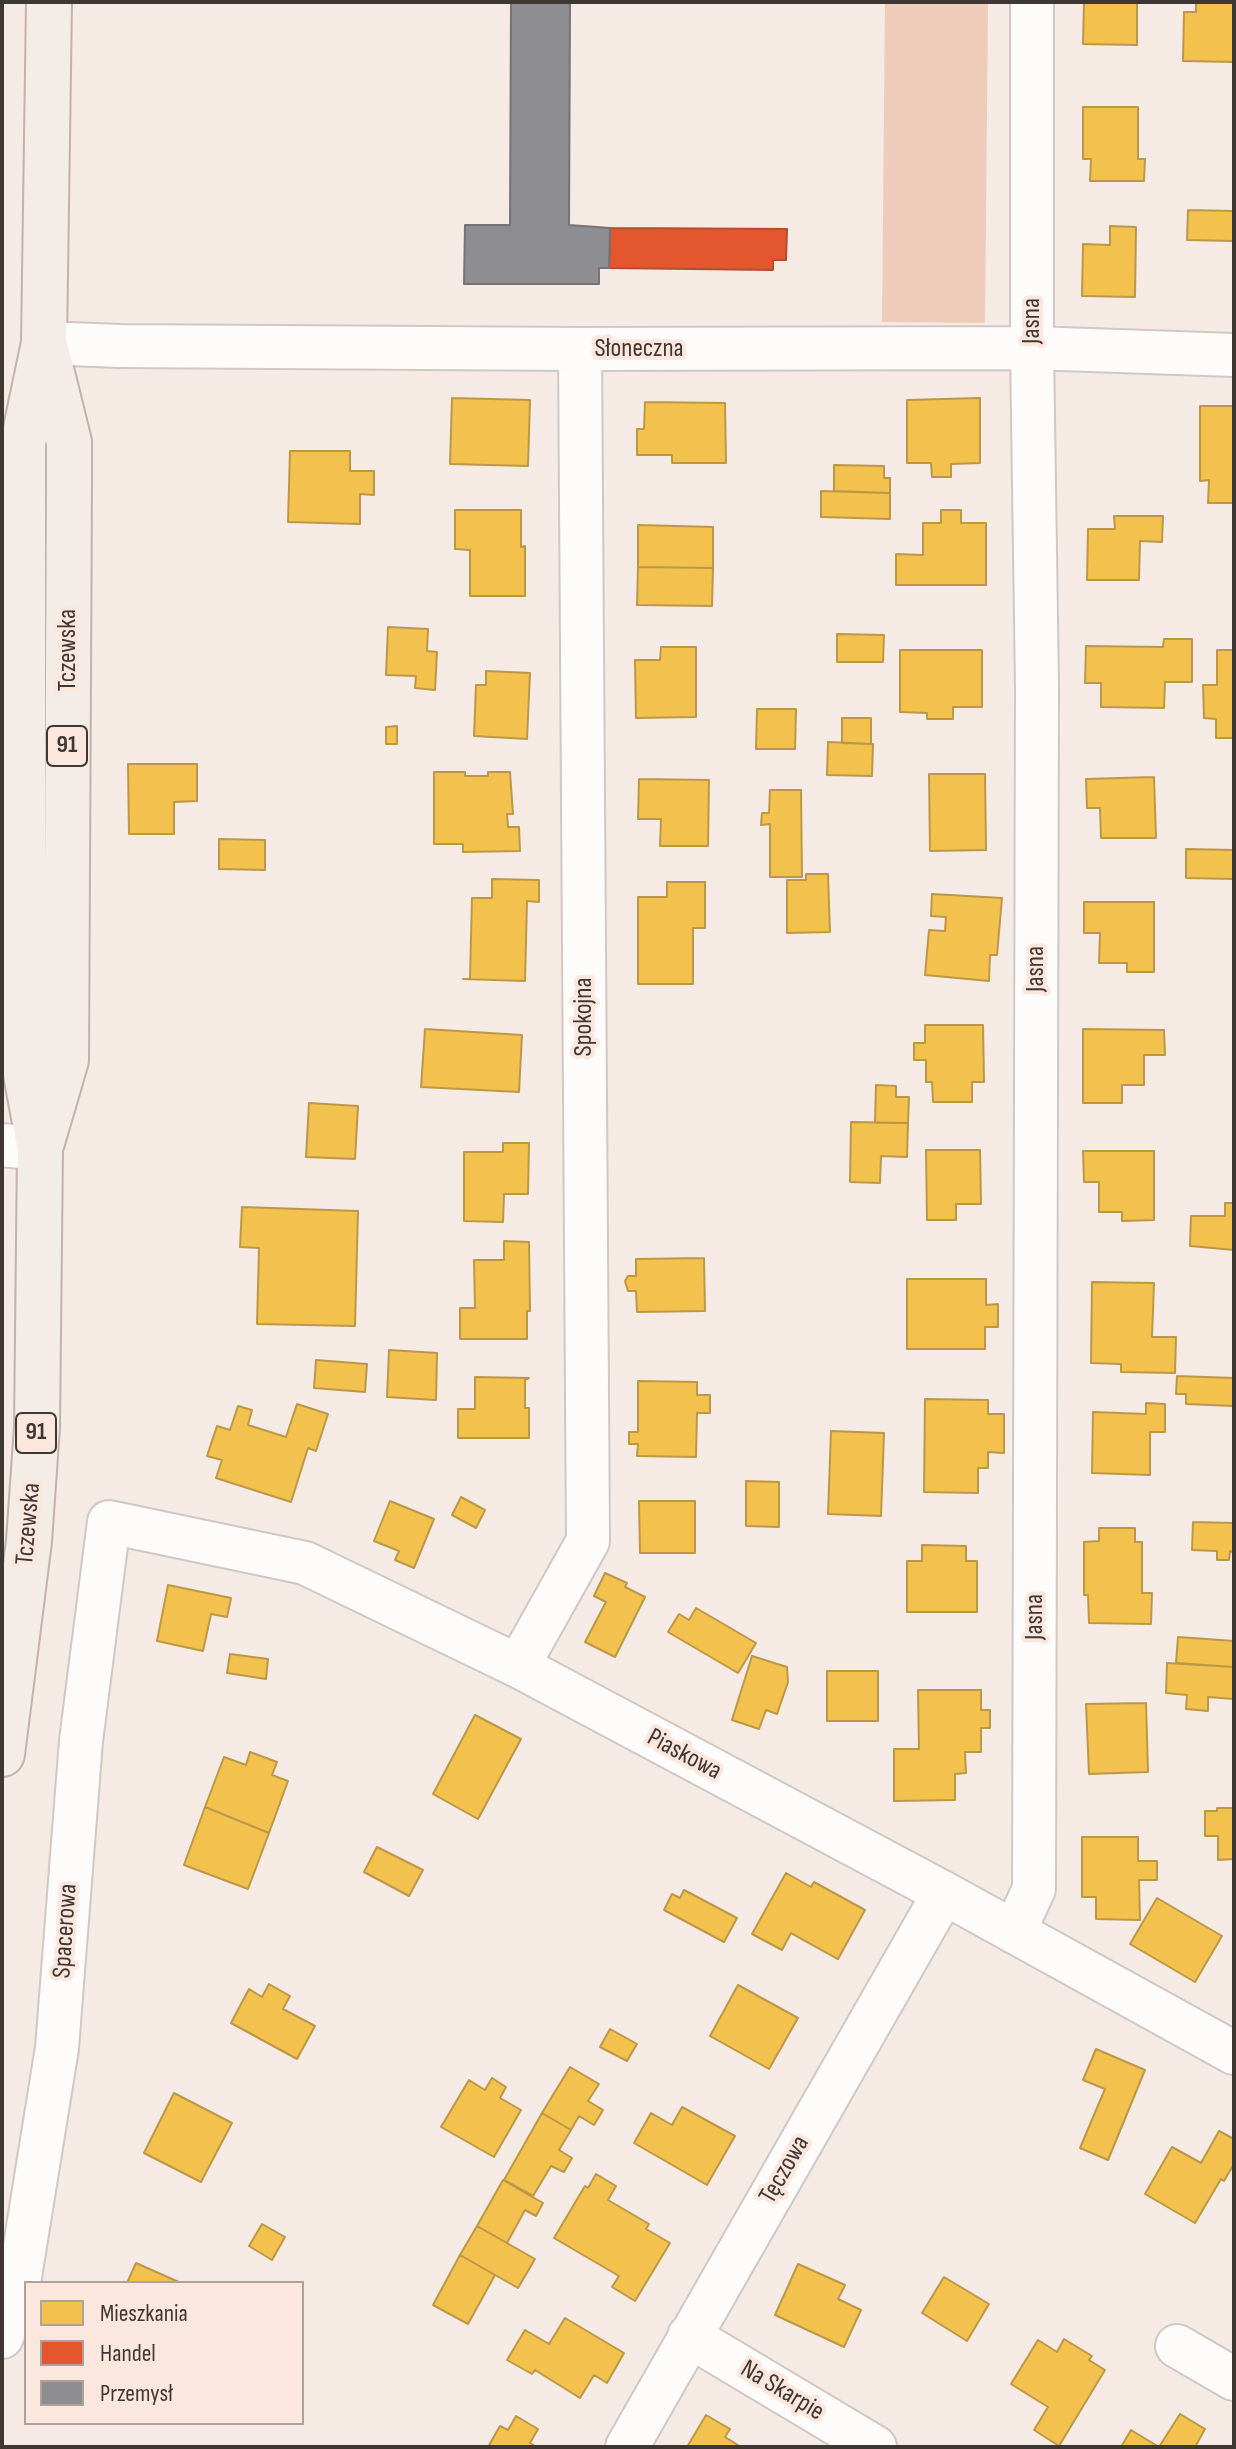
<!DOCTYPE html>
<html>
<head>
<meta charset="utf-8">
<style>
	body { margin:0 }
	#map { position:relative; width:1236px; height:2449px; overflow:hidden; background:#f5eae4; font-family:"Sofia Sans Condensed",sans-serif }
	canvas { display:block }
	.frame { position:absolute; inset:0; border:4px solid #3f3734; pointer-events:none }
	.legend { position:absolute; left:24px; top:2281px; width:280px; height:144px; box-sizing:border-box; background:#fbe7de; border:2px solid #b0a19a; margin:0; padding:10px 14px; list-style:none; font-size:24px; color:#3f3734 }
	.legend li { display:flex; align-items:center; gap:16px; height:40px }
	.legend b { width:40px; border:2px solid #b0a19a }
</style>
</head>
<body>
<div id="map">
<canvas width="1236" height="2449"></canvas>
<div class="frame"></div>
<ul class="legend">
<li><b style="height:22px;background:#f2c14e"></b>Mieszkania</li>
<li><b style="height:22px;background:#e4572e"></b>Handel</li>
<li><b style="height:22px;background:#8d8d92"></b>Przemysł</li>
</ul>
</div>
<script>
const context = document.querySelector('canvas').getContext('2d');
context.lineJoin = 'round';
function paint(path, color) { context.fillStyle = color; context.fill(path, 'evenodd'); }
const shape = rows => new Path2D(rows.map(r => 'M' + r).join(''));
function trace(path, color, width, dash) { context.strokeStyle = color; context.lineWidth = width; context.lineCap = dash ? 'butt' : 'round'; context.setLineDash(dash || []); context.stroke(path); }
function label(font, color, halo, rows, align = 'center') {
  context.font = font + ' "Sofia Sans Condensed",sans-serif'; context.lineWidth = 8; context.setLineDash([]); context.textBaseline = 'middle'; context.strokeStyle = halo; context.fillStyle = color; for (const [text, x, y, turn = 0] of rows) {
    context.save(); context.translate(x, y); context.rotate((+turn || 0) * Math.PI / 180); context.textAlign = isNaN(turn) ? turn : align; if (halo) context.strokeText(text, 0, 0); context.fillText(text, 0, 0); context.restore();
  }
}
const green = shape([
	[885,2,988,2,985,323,882,322]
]);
const homes = shape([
	[1084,2,1137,2,1137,45,1083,44,1084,2],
	[1196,2,1234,2,1234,62,1183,61,1184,12,1196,12,1196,2],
	[1083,107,1138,107,1138,159,1145,159,1144,181,1090,181,1091,159,1083,159,1083,107],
	[1188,210,1234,211,1234,241,1187,240,1188,210],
	[1110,226,1136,227,1135,297,1082,296,1083,244,1110,245,1110,226],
	[452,398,530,400,528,466,450,464,452,398],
	[980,398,980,463,951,464,951,477,932,477,931,463,907,463,907,400,980,398],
	[645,402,725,403,726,463,672,463,672,455,637,455,637,429,644,429,645,402],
	[1200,406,1234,406,1234,503,1208,503,1209,480,1200,481,1200,406],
	[290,451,350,451,350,471,374,471,374,495,360,494,360,524,288,522,290,451],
	[834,465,884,466,884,478,890,478,890,493,834,491,834,465],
	[821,491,890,493,890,519,821,517,821,491],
	[455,510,521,510,521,547,525,546,525,596,470,596,470,550,455,549,455,510],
	[941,510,961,510,961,523,986,523,986,585,896,585,896,554,923,555,923,523,941,523,941,510],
	[1114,516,1163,516,1162,542,1140,541,1139,580,1087,580,1088,529,1115,529,1114,516],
	[638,525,713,527,713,568,638,567,638,525],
	[638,567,713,568,712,606,637,605,638,567],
	[388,627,428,629,427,651,437,652,435,690,415,688,416,676,386,675,388,627],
	[837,634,884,635,883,662,837,662,837,634],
	[1164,639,1192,639,1192,682,1165,682,1164,708,1101,707,1101,683,1085,683,1086,646,1163,647,1164,639],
	[661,647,696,647,696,717,636,718,635,660,660,660,661,647],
	[900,650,982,650,982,707,953,707,953,719,927,719,927,713,900,712,900,650],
	[1217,650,1234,650,1234,738,1216,738,1216,719,1204,718,1203,685,1217,685,1217,650],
	[486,671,530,673,527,739,474,736,476,685,486,685,486,671],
	[757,709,796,709,795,749,756,749,757,709],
	[842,718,871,718,871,744,842,743,842,718],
	[397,726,397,744,386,744,386,727,397,726],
	[828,742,873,744,872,776,827,775,828,742],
	[128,764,197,764,197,801,174,802,174,834,129,834,128,764],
	[434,772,465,772,465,776,488,776,488,772,510,772,513,814,507,814,508,827,519,827,520,851,463,852,463,844,434,844,434,772],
	[929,774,985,774,986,850,930,851,929,774],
	[1154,777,1156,838,1101,838,1100,808,1087,808,1086,779,1154,777],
	[639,779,709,780,708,846,660,846,661,819,638,819,639,779],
	[770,790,801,790,802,877,770,877,770,824,761,825,762,813,769,813,770,790],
	[219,839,265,840,265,870,219,869,219,839],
	[1186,849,1234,850,1234,879,1186,878,1186,849],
	[806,874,828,874,830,932,787,933,787,880,806,880,806,874],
	[492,879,539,880,539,902,527,901,525,981,463,979,470,979,472,898,492,898,492,879],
	[667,882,705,882,705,928,693,928,693,984,638,984,638,897,667,897,667,882],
	[932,894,1002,898,997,955,990,955,989,981,925,975,929,930,945,931,946,917,931,916,932,894],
	[1084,902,1154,902,1154,972,1127,972,1127,963,1099,963,1100,933,1084,933,1084,902],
	[925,1025,983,1025,984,1082,972,1082,972,1102,933,1102,932,1082,926,1082,926,1060,914,1060,914,1043,925,1043,925,1025],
	[425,1029,522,1035,519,1092,421,1087,425,1029],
	[1083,1029,1164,1030,1165,1055,1144,1055,1144,1085,1122,1085,1122,1103,1083,1103,1083,1029],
	[876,1085,896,1086,896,1097,909,1097,908,1123,875,1123,876,1085],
	[309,1103,358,1106,355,1159,306,1157,309,1103],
	[851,1122,908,1123,907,1157,881,1156,880,1183,850,1182,851,1122],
	[503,1143,529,1143,528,1194,504,1194,503,1222,464,1221,464,1152,503,1152,503,1143],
	[926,1150,980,1150,981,1204,956,1204,956,1220,927,1220,926,1150],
	[1083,1151,1154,1151,1154,1220,1122,1221,1122,1212,1099,1212,1099,1182,1084,1182,1083,1151],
	[1225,1203,1234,1203,1234,1250,1190,1246,1191,1216,1225,1216,1225,1203],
	[242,1207,358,1211,355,1326,257,1324,259,1248,240,1247,242,1207],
	[504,1241,529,1242,530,1311,527,1311,527,1339,460,1339,460,1308,475,1308,474,1260,504,1260,504,1241],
	[704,1258,705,1311,637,1312,636,1291,628,1291,625,1281,628,1276,636,1276,636,1259,704,1258],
	[907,1279,986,1279,986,1305,998,1304,998,1327,985,1327,985,1349,907,1349,907,1279],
	[1092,1282,1154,1283,1152,1337,1176,1337,1175,1373,1121,1372,1121,1364,1091,1363,1092,1282],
	[389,1350,437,1353,436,1400,387,1397,389,1350],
	[316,1360,367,1364,365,1392,314,1388,316,1360],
	[1177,1376,1234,1378,1233,1406,1186,1404,1186,1394,1176,1394,1177,1376],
	[475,1377,529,1378,525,1380,525,1408,529,1408,529,1438,458,1438,458,1409,475,1409,475,1377],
	[638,1381,697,1382,697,1395,710,1395,710,1413,697,1413,696,1457,637,1456,638,1444,629,1444,629,1432,638,1432,638,1381],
	[925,1399,988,1400,988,1414,1004,1414,1004,1453,988,1452,988,1468,978,1468,978,1493,924,1492,925,1399],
	[1146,1403,1165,1404,1165,1432,1150,1432,1150,1475,1092,1473,1093,1412,1146,1414,1146,1403],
	[297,1404,328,1414,316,1451,308,1448,291,1502,216,1478,222,1460,207,1456,217,1426,230,1430,238,1406,252,1410,248,1425,286,1437,297,1404],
	[831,1431,884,1433,881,1516,828,1514,831,1431],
	[746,1481,779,1482,779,1527,746,1526,746,1481],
	[461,1497,485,1510,476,1528,452,1515,461,1497],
	[390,1501,434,1519,414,1568,395,1560,399,1551,374,1541,390,1501],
	[639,1501,695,1501,695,1553,640,1553,639,1501],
	[1193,1522,1234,1523,1234,1552,1230,1551,1229,1560,1217,1560,1217,1551,1192,1550,1193,1522],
	[1099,1528,1135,1528,1135,1542,1142,1542,1142,1593,1152,1593,1151,1624,1089,1623,1088,1595,1084,1595,1084,1542,1099,1541,1099,1528],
	[922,1545,966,1546,966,1561,977,1561,977,1612,907,1612,907,1561,922,1561,922,1545],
	[605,1573,627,1583,625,1587,645,1597,615,1657,585,1642,606,1602,594,1596,605,1573],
	[168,1585,231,1598,227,1617,211,1614,203,1651,157,1641,168,1585],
	[696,1608,756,1643,738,1673,668,1632,679,1614,689,1620,696,1608],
	[1178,1637,1234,1641,1234,1667,1176,1663,1178,1637],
	[230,1654,268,1659,266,1679,227,1673,230,1654],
	[752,1656,787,1667,788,1682,777,1714,766,1710,759,1729,732,1720,752,1656],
	[1167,1663,1234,1667,1234,1699,1208,1697,1208,1711,1186,1709,1187,1695,1166,1693,1167,1663],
	[827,1671,878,1671,878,1721,827,1721,827,1671],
	[918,1690,981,1690,981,1710,990,1710,990,1728,981,1728,981,1752,965,1752,966,1773,955,1774,955,1800,894,1801,894,1749,919,1749,918,1690],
	[1146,1703,1148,1772,1089,1774,1086,1704,1146,1703],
	[475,1715,521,1739,478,1819,433,1794,475,1715],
	[250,1752,277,1762,272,1775,288,1781,269,1833,205,1807,224,1757,246,1765,250,1752],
	[205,1807,269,1833,248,1889,184,1865,205,1807],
	[1217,1808,1234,1808,1234,1859,1218,1860,1218,1836,1205,1836,1205,1811,1217,1811,1217,1808],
	[1082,1837,1138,1837,1138,1861,1157,1861,1157,1880,1139,1880,1140,1920,1096,1919,1096,1897,1082,1897,1082,1837],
	[377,1847,423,1870,409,1896,364,1872,377,1847],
	[786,1873,811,1887,814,1882,865,1910,838,1959,791,1933,782,1950,752,1934,786,1873],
	[684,1890,737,1918,724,1942,664,1910,672,1894,680,1898,684,1890],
	[1157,1898,1222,1936,1195,1982,1130,1944,1157,1898],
	[269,1984,290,1996,283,2009,315,2026,297,2059,231,2023,249,1989,262,1997,269,1984],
	[738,1985,798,2018,769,2069,710,2036,738,1985],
	[610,2029,637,2044,627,2061,600,2047,610,2029],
	[1096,2049,1145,2070,1108,2160,1080,2148,1105,2089,1083,2080,1096,2049],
	[570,2067,599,2084,588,2101,603,2110,594,2125,579,2116,571,2130,542,2113,570,2067],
	[492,2078,506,2087,500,2098,521,2110,494,2157,441,2127,469,2080,485,2090,492,2078],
	[174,2093,232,2123,201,2182,144,2153,174,2093],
	[682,2107,735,2136,707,2185,634,2143,651,2113,672,2125,682,2107],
	[542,2113,571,2130,559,2150,572,2158,564,2172,551,2166,533,2196,504,2180,542,2113],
	[1219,2131,1234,2139,1234,2164,1224,2181,1221,2179,1195,2223,1145,2194,1172,2147,1201,2163,1219,2131],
	[596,2174,616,2186,608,2200,649,2224,646,2229,670,2243,635,2301,612,2287,619,2276,554,2238,585,2186,588,2188,596,2174],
	[503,2180,543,2203,536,2216,525,2210,507,2243,477,2226,503,2180],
	[262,2224,285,2237,272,2260,249,2246,262,2224],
	[477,2226,535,2259,518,2288,460,2255,477,2226],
	[460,2255,495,2275,468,2324,433,2305,460,2255],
	[136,2263,181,2283,127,2283,136,2263],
	[798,2264,845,2285,838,2299,861,2310,844,2347,775,2315,798,2264],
	[944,2277,989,2304,967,2341,922,2313,944,2277],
	[565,2318,624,2353,607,2383,594,2375,580,2398,535,2370,532,2374,507,2360,525,2330,549,2344,565,2318],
	[1064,2339,1092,2356,1089,2360,1105,2370,1059,2446,1034,2430,1048,2407,1011,2384,1038,2340,1057,2352,1064,2339],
	[1180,2414,1205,2429,1195,2447,1159,2447,1180,2414],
	[706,2415,730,2429,725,2437,741,2447,687,2447,706,2415],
	[516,2416,538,2429,530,2443,537,2447,488,2447,500,2426,508,2430,516,2416],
	[1131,2430,1159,2447,1121,2447,1131,2430]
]);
const shops = shape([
	[610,228,787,229,786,260,773,260,773,270,609,268,610,228]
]);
const industry = shape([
	[511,2,570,2,569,225,610,228,609,268,599,268,599,284,464,284,465,225,510,225,511,2]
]);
const minor = shape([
	[44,343,120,346,580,349,1032,348,1234,355],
	[2,1145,40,1149],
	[518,1666,588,1541,580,349],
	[1014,1932,1034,1889,1037,687,1032,348,1032,2],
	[689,2336,875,2447],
	[2,2337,17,2295,57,2048,81,1741,109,1522,305,1563,518,1666,944,1893,1234,2053],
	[1177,2346,1234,2379],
	[627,2447,944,1893]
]);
const major = shape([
	[42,1142,66,1060,69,485,69,442,46,349],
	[2,1754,29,1541,37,1427,40,1149,23,1058,23,443,44,343,49,2]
]);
const shields = [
	[67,746,40],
	[36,1433,40]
];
const shieldNames = [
	["91",67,746],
	["91",36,1433]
];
const streetNames = [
	["Jasna",1032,321,-90],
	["Słoneczna",639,349],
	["Tczewska",68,650,-90],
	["Jasna",1036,969,-90],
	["Spokojna",584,1017,-90],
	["Tczewska",29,1524,-85],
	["Jasna",1035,1617,-90],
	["Piaskowa",684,1755,28],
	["Spacerowa",66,1931,-86],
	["Tęczowa",785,2170,-60],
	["Na Skarpie",782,2391,31]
];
paint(green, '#efcbb9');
paint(homes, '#f2c14e');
trace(homes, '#bc9846', 2);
paint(shops, '#e4572e');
trace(shops, '#b24d30', 2);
paint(industry, '#8d8d92');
trace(industry, '#767376', 2);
trace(minor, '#d0c8c4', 46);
trace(major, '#c2b2aa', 48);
trace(minor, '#fefcfb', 42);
trace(major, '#f3ece7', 44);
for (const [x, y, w] of shields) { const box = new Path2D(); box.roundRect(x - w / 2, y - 20, w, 40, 6); context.fillStyle = '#fbe7de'; context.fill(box); trace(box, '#3f3734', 2); }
label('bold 24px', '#3f3734', null, shieldNames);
label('26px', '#3f3734', '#fbe7de', streetNames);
</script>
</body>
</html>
